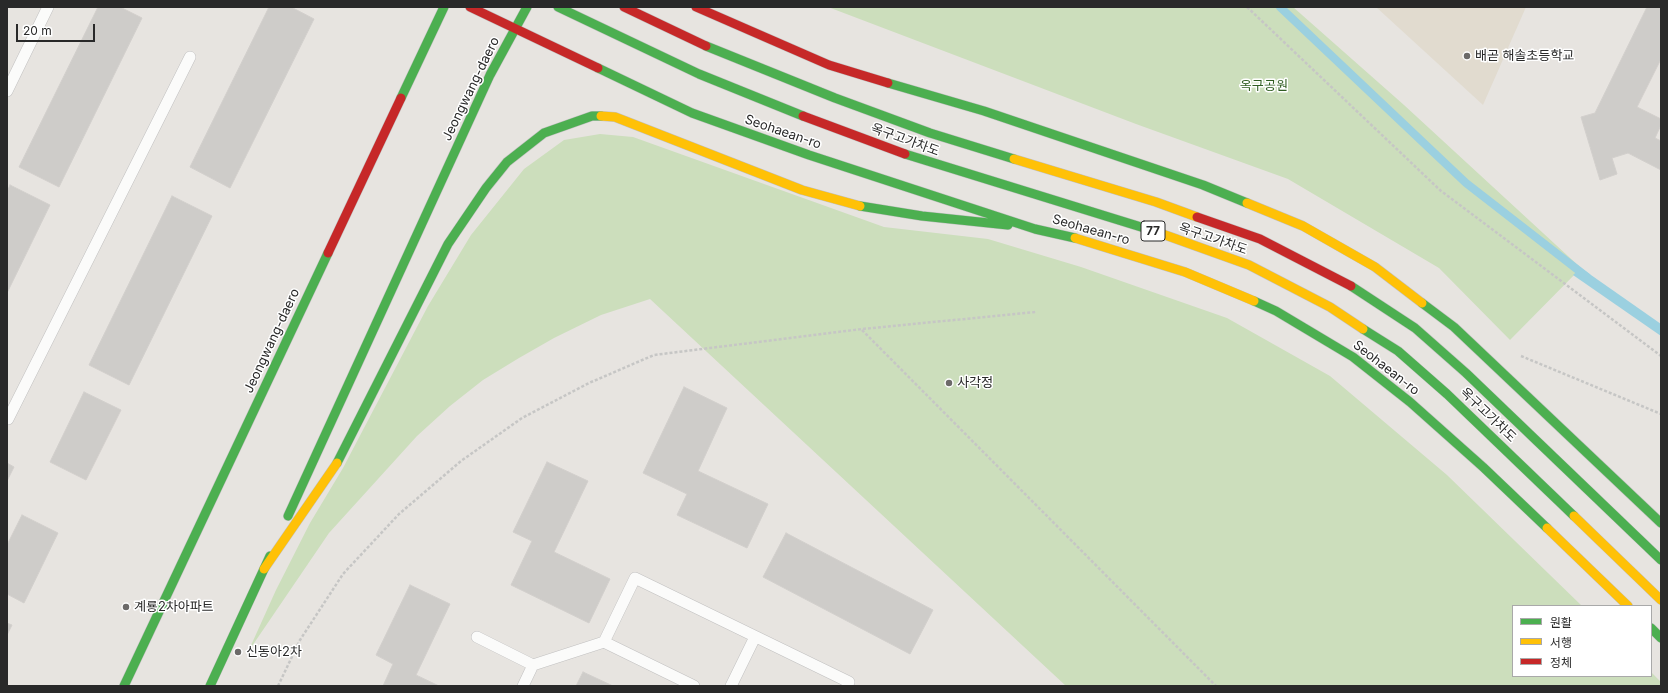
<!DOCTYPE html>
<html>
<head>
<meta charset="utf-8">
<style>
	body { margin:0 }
	#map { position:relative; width:1668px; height:693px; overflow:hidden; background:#e7e4e0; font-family:Inter,"Noto Sans KR",sans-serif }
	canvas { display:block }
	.frame { position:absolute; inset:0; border:8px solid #292929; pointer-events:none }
	.legend { position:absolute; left:1512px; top:605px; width:140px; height:72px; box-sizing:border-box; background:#fff; border:1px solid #a9a9a9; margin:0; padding:5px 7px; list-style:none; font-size:12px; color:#292929 }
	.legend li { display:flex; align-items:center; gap:8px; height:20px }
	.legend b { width:20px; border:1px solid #a9a9a9 }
	.scale { position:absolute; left:16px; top:24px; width:79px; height:18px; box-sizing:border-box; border:2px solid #292929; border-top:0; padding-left:5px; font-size:12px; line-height:14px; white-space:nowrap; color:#292929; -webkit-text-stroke:3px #fff; paint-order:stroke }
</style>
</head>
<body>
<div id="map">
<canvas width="1668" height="693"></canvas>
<div class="frame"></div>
<ul class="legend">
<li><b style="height:5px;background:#4caf50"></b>원활</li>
<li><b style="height:5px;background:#ffc107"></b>서행</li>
<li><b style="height:5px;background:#c62828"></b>정체</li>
</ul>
<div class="scale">20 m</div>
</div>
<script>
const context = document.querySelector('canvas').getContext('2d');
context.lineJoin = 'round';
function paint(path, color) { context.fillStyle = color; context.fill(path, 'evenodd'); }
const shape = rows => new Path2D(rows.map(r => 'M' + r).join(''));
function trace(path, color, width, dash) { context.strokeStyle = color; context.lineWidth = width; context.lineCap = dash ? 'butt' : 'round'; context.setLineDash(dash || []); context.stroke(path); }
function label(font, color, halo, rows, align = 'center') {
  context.font = font + ' Inter,"Noto Sans KR",sans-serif'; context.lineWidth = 3; context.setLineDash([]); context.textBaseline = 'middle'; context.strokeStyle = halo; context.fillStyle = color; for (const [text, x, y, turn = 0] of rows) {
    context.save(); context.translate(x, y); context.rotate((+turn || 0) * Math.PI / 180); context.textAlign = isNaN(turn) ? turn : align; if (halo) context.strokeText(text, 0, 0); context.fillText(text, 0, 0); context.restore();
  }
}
const education = shape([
	[1376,7,1526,7,1483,105]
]);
const green = shape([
	[828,7,1293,7,1404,105,1581,268,1510,340,1439,268,1288,179,1136,124],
	[600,134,633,137,884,227,988,239,1081,267,1227,318,1330,376,1447,475,1582,606,1513,606,1513,676,1651,676,1651,672,1661,682,1661,686,1066,686,650,299,601,315,554,338,519,358,483,380,450,406,417,436,329,533,248,652,276,590,310,523,343,468,428,306,471,235,524,169,564,140]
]);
const water = shape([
	[1581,268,1661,324,1661,336,1573,275]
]);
const stream = shape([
	[1280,7,1466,183,1587,277]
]);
const building = shape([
	[98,7,120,7,142,18,59,187,19,167,98,7],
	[269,7,291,7,314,19,230,188,190,167,269,7],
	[1647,7,1661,7,1661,59,1637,107,1661,119,1661,125,1655,138,1661,141,1661,170,1628,153,1612,158,1617,174,1600,180,1581,117,1595,113,1647,7],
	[10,185,50,205,7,293,7,192,10,185],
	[172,196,212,216,129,385,89,365,172,196],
	[684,387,727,408,698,471,768,504,747,548,677,515,687,494,643,473,684,387],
	[84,392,121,410,86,480,50,462,84,392],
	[547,462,588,481,554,552,610,579,589,623,511,585,532,541,513,532,547,462],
	[7,463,14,467,7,481,7,463],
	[22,515,58,533,24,603,7,594,7,545,22,515],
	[786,533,933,610,910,654,763,577,786,533],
	[410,585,450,604,416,675,439,686,383,686,393,664,376,655,410,585],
	[7,623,12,625,7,635,7,623],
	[583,672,613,686,576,686,583,672]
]);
const path = shape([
	[1247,7,1441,191,1661,356],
	[862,330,1216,686],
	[1521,356,1661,414],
	[278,686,300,640,343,574,399,514,461,461,522,418,589,383,654,355,862,329,1036,312]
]);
const lane = shape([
	[7,91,48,7],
	[7,419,8,419,190,57],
	[477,637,533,665],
	[604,642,635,578,849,682,847,686],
	[523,686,533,665,604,642,694,686],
	[731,686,755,637]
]);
const fast = shape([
	[558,7,699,74,803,116],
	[706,46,835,98,930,133,1014,159],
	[598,68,692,113,809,155,1035,229,1075,238],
	[888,83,984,111,1203,185,1247,203],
	[401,98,444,7],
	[905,154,1154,231],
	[860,206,922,216,1008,225],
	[1351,286,1415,328,1466,373,1661,560],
	[1254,301,1276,311,1353,357,1410,402,1483,467,1547,528],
	[1422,303,1454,327,1661,523],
	[1363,329,1398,351,1447,394,1574,516],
	[337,463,448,244,486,188,507,162,544,133,592,116,601,116],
	[288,516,490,75,527,7],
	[1651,628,1661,638],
	[124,686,328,253],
	[210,686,270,556]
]);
const slow = shape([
	[601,116,615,117,802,190,860,206],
	[1014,159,1156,202,1197,217],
	[1247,203,1303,226,1375,267,1422,303],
	[1154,231,1249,265,1330,307,1363,329],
	[1075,238,1185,272,1254,301],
	[1574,516,1661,600],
	[1547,528,1628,606],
	[264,569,337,463]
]);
const jam = shape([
	[470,7,598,68],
	[624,7,706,46],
	[696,7,829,65,888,83],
	[803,116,905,154],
	[1197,217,1260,239,1351,286],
	[328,253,401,98]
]);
const markers = [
	[1467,56,4,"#6c6a69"],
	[949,383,4,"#6c6a69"],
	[126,607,4,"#6c6a69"],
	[238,652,4,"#6c6a69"]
];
const shields = [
	[1153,231,24]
];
const shieldNames = [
	["77",1153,231]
];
const poiNames = [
	["배곧 해솔초등학교",1475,56],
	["사각정",957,383],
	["계룡2차아파트",134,607],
	["신동아2차",246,652]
];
const parkNames = [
	["옥구공원",1264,86]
];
const streetNames = [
	["Jeongwang-daero",471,89,-64],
	["Seohaean-ro",783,132,19],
	["옥구고가차도",905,140,20],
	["Seohaean-ro",1091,230,16],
	["옥구고가차도",1213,239,19],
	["Jeongwang-daero",272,341,-65],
	["Seohaean-ro",1386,368,38],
	["옥구고가차도",1488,415,44]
];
paint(education, '#e1dbcf');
paint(green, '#ccdebc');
paint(water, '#9bd0e0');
trace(stream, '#9bd0e0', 8);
paint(building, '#ceccc9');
trace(building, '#d2cfcc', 1);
trace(lane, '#c1c0c0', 12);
trace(fast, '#c1c0c0', 10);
trace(slow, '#c1c0c0', 10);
trace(jam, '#c1c0c0', 10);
trace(path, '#c6c6c5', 2.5, [3, 2]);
trace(lane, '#fbfbfa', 11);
trace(fast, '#4caf50', 9);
trace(slow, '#ffc107', 9);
trace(jam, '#c62828', 9);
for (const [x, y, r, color] of markers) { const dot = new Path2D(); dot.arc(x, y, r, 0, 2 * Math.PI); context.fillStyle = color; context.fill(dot); trace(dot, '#fff', 1.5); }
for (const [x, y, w] of shields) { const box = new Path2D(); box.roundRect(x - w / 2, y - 10, w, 20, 3); context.fillStyle = '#fff'; context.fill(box); trace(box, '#292929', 1); }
label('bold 12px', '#292929', null, shieldNames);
label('13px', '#292929', '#fff', poiNames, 'left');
label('13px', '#305d22', '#fff', parkNames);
label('13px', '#292929', '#fff', streetNames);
</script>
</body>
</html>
